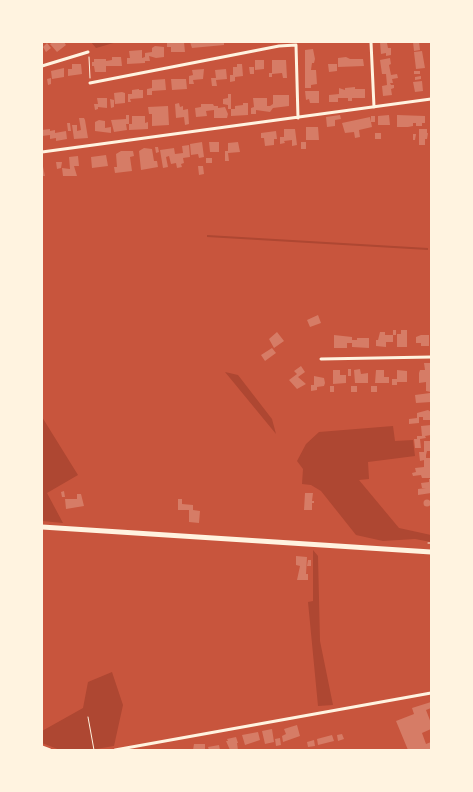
<!DOCTYPE html>
<html>
<head>
<meta charset="utf-8">
<style>
	body { margin:0 }
	#map { position:relative; width:473px; height:792px; overflow:hidden; background:#c8553d; font-family:"Varela Round",sans-serif }
	canvas { display:block }
	.frame { position:absolute; inset:0; border:43px solid #fff3e0; pointer-events:none }
</style>
</head>
<body>
<div id="map">
<canvas width="473" height="792"></canvas>
<div class="frame"></div>
</div>
<script>
const context = document.querySelector('canvas').getContext('2d');
context.lineJoin = 'round';
function paint(path, color) { context.fillStyle = color; context.fill(path, 'evenodd'); }
const shape = rows => new Path2D(rows.map(r => 'M' + r).join(''));
function trace(path, color, width, dash) { context.strokeStyle = color; context.lineWidth = width; context.lineCap = dash ? 'butt' : 'round'; context.setLineDash(dash || []); context.stroke(path); }
const green = shape([
	[91,42,117,42,96,48],
	[207,235,428,248,428,250,207,237],
	[225,372,238,375,272,419,276,434],
	[42,417,78,475,47,493,63,523,42,521],
	[393,426,395,441,413,440,415,456,368,462,369,479,359,480,399,528,431,535,431,542,415,539,383,541,356,535,321,491,311,485,302,484,303,469,297,461,306,444,319,432],
	[313,550,318,556,320,641,333,705,318,706,308,602,313,601],
	[112,672,123,705,114,746,90,750,60,750,42,743,42,731,83,708,88,682]
]);
const building = shape([
	[53,42,64,42,66,45,57,52,50,44],
	[167,42,184,42,185,52,171,52,171,47,167,47],
	[190,42,224,42,224,45,192,48],
	[380,42,391,42,387,43,388,48,391,48,391,55,386,56,386,53,381,54],
	[413,42,419,42,420,50,414,51],
	[47,43,51,48,46,52,43,47],
	[155,46,164,47,164,57,156,58,149,56,150,61,145,61,145,63,127,64,127,58,130,58,129,51,142,50,142,58,145,57,145,53,152,52,152,48],
	[313,49,315,59,314,63,312,63,311,70,316,70,317,84,311,85,311,88,305,88,305,50],
	[422,51,425,68,416,69,414,52],
	[112,57,121,57,122,66,106,66,106,72,95,72,94,66,92,66,92,62,94,62,94,59,106,59,106,61,112,60],
	[346,57,350,59,363,59,364,66,338,67,338,58],
	[390,58,391,64,389,65,391,75,397,74,398,78,392,79,393,83,390,83,391,85,394,85,394,88,391,89,392,95,383,96,382,86,387,85,386,74,382,74,380,60],
	[255,60,264,60,264,69,255,70],
	[272,60,286,60,287,78,283,78,282,73,272,74,272,77,269,77,269,73,272,73],
	[72,64,81,64,82,74,68,76,68,69,72,69],
	[237,64,242,64,243,76,235,77,235,81,230,82,230,75,233,75,233,67,237,67],
	[328,64,337,64,337,71,329,72],
	[249,67,254,67,254,74,250,74],
	[64,68,64,77,52,79,51,71],
	[204,69,203,79,193,80,194,84,189,84,189,76,193,75,192,70],
	[226,69,227,79,216,80,217,86,212,86,211,78,216,78,215,70],
	[414,71,420,71,420,74,414,74],
	[421,76,421,79,415,80,415,77],
	[51,78,51,84,48,85,47,79],
	[165,79,166,90,152,91,152,95,147,95,147,89,152,88,152,80],
	[171,79,186,79,187,89,172,90],
	[422,81,423,91,415,92,413,82],
	[355,87,355,89,365,89,365,98,352,98,352,101,348,101,348,98,338,98,338,102,329,102,329,95,339,94,339,88,345,90,345,88],
	[139,89,139,90,143,90,143,98,130,99,131,102,128,102,128,94,132,94,132,90],
	[305,91,319,91,319,103,310,103,309,99,306,100],
	[122,92,125,93,125,103,115,104,114,93],
	[228,94,231,94,231,109,228,109,228,105,223,104,223,99,228,98],
	[273,95,289,95,289,106,273,108,270,112,256,110,256,114,251,114,251,108,254,107,253,98,267,98,267,106,270,106,273,104],
	[97,98,107,98,107,108,98,107,98,109,95,110,94,104,98,104],
	[110,99,114,100,114,107,111,108],
	[179,103,180,107,183,106,183,110,188,109,189,124,185,125,184,117,176,118,175,104],
	[243,103,248,103,248,115,231,116,231,109,235,109,235,106,243,105],
	[201,104,213,104,214,106,218,106,218,108,225,107,228,114,227,118,214,118,214,110,206,111,207,116,196,117,195,108,201,107],
	[168,106,169,125,152,126,152,114,149,114,148,107],
	[126,115,129,115,129,124,126,124,127,130,114,132,111,120,126,119],
	[340,115,341,119,335,120,335,126,327,127,326,117],
	[389,115,390,125,378,125,378,116],
	[397,115,425,116,425,123,422,123,422,126,416,126,416,123,413,123,413,126,408,127,397,127],
	[132,116,145,116,145,123,148,122,148,129,129,130,129,124,132,124],
	[371,116,375,116,375,122,371,122],
	[370,117,372,127,359,130,360,137,355,138,354,132,345,133,342,123],
	[79,118,84,118,85,120,88,138,74,139,72,125,77,125,77,131,81,130],
	[99,120,105,121,105,128,111,127,111,133,95,131,95,122],
	[67,123,70,123,71,131,68,131],
	[306,127,318,127,319,140,306,140],
	[50,129,50,131,55,130,55,133,66,131,67,139,56,141,56,138,50,139,50,135,42,136,42,130],
	[284,129,295,129,297,145,292,146,292,140,284,141,285,143,280,144,280,137,284,137],
	[419,129,427,129,427,133,428,133,427,139,425,139,425,145,419,145],
	[276,131,277,139,274,139,274,145,265,146,264,138,261,138,261,133],
	[375,133,381,133,381,139,375,139],
	[413,134,416,134,415,140,413,140],
	[202,142,204,157,199,158,198,154,191,155,190,144],
	[209,142,219,142,219,152,210,152],
	[238,142,240,152,228,153,229,161,225,161,225,151,228,151,228,143],
	[301,142,306,142,306,149,301,149],
	[189,145,190,157,183,158,184,163,181,164,182,167,177,168,176,163,171,164,169,156,166,157,168,167,163,168,160,150,174,148,175,154,183,153,182,146],
	[155,147,158,147,159,152,156,153],
	[144,148,152,149,154,161,157,161,158,167,141,170,139,151],
	[121,151,133,151,134,156,130,157,132,171,115,173,114,167,117,167,116,154],
	[106,155,108,166,92,168,91,157],
	[78,156,79,166,74,166,77,176,63,176,62,168,70,169,69,157],
	[206,158,212,158,212,163,206,163],
	[42,162,45,176,42,176],
	[56,162,62,162,61,168,57,169],
	[198,166,203,166,204,174,199,175],
	[318,315,321,323,310,327,307,320],
	[393,330,396,330,396,335,393,335,393,342,386,342,386,347,376,346,376,340,378,340,380,332,385,332,385,335,393,335],
	[401,330,407,330,407,347,397,347,397,334,401,334],
	[277,332,284,341,274,348,269,339],
	[334,335,352,337,352,340,357,340,357,338,369,338,369,348,352,347,352,343,347,343,347,348,334,348],
	[421,335,429,335,429,346,421,346,421,343,416,343,416,337],
	[272,348,276,353,265,361,261,355],
	[424,363,430,363,431,392,426,391,426,382,419,383,419,373,420,370,425,370],
	[301,366,305,372,298,377,306,384,297,389,289,380,297,374,294,371],
	[348,369,351,369,351,376,348,376],
	[360,369,361,374,368,373,368,383,355,383,354,370],
	[333,370,340,370,340,375,346,375,346,383,333,384],
	[376,370,384,370,384,377,389,377,389,383,375,383],
	[397,370,407,371,407,382,397,382,397,385,392,385,392,379,397,379],
	[314,376,324,378,325,383,324,386,317,387,317,390,311,391,311,385,314,385],
	[330,386,334,386,334,392,330,392],
	[351,386,357,386,357,392,351,392],
	[371,386,377,386,377,392,371,392],
	[430,393,431,402,416,403,415,395],
	[428,410,431,412,431,420,423,420,423,417,419,417,419,423,409,424,409,419,417,418,417,413],
	[431,425,431,435,425,436,426,438,420,439,421,448,415,448,414,439,417,439,417,436,422,436,421,426],
	[424,441,431,441,431,451,427,451,426,455,426,458,431,458,431,478,422,478,421,475,413,476,412,473,416,472,415,468,424,467,424,460,420,461,419,452,424,452],
	[429,479,431,479,431,493,418,495,418,489,426,488,422,488,421,483,429,482],
	[64,491,65,497,62,497,61,492],
	[305,493,313,493,312,501,314,501,314,503,312,503,312,510,304,510],
	[77,494,81,494,84,506,66,509,65,499,77,499],
	[178,499,182,499,182,504,193,505,193,510,200,511,199,523,189,522,189,510,178,510],
	'423.5 503a3.5 3.5 0 1 1 7 0a3.5 3.5 0 1 1-7 0Z',
	[296,556,307,557,306,574,308,574,308,580,297,580,300,566,296,565],
	[308,560,311,560,311,566,307,566],
	[431,702,431,708,426,710,431,723,431,729,422,733,426,744,431,742,431,750,408,750,396,721,414,714,412,708],
	[297,725,300,736,283,742,282,736,286,734,284,729],
	[272,729,274,742,265,744,262,731],
	[258,732,260,740,245,745,242,735],
	[342,734,344,739,338,741,337,735],
	[332,735,334,741,318,745,317,739],
	[236,737,238,743,237,743,238,750,230,750,226,741,228,741,227,739],
	[280,738,281,745,276,746,275,739],
	[314,740,315,746,308,747,307,742],
	[194,744,205,744,205,750,193,750],
	[219,745,220,750,209,750,208,747]
]);
const path = shape([
	[89,57,90,78],
	[428,543,431,543],
	[88,717,94,750]
]);
const minor = shape([
	[371,42,374,107],
	[42,66,88,52],
	[90,83,279,46,296,45,298,118],
	[42,152,431,99],
	[321,359,431,357],
	[42,747,50,750],
	[115,750,431,693]
]);
const primary = shape([
	[42,527,431,552]
]);
paint(green, '#ae4732');
paint(building, '#d67c66');
trace(path, '#fff3e0', 1);
trace(minor, '#fff3e0', 3);
trace(primary, '#fff3e0', 5);
</script>
</body>
</html>
